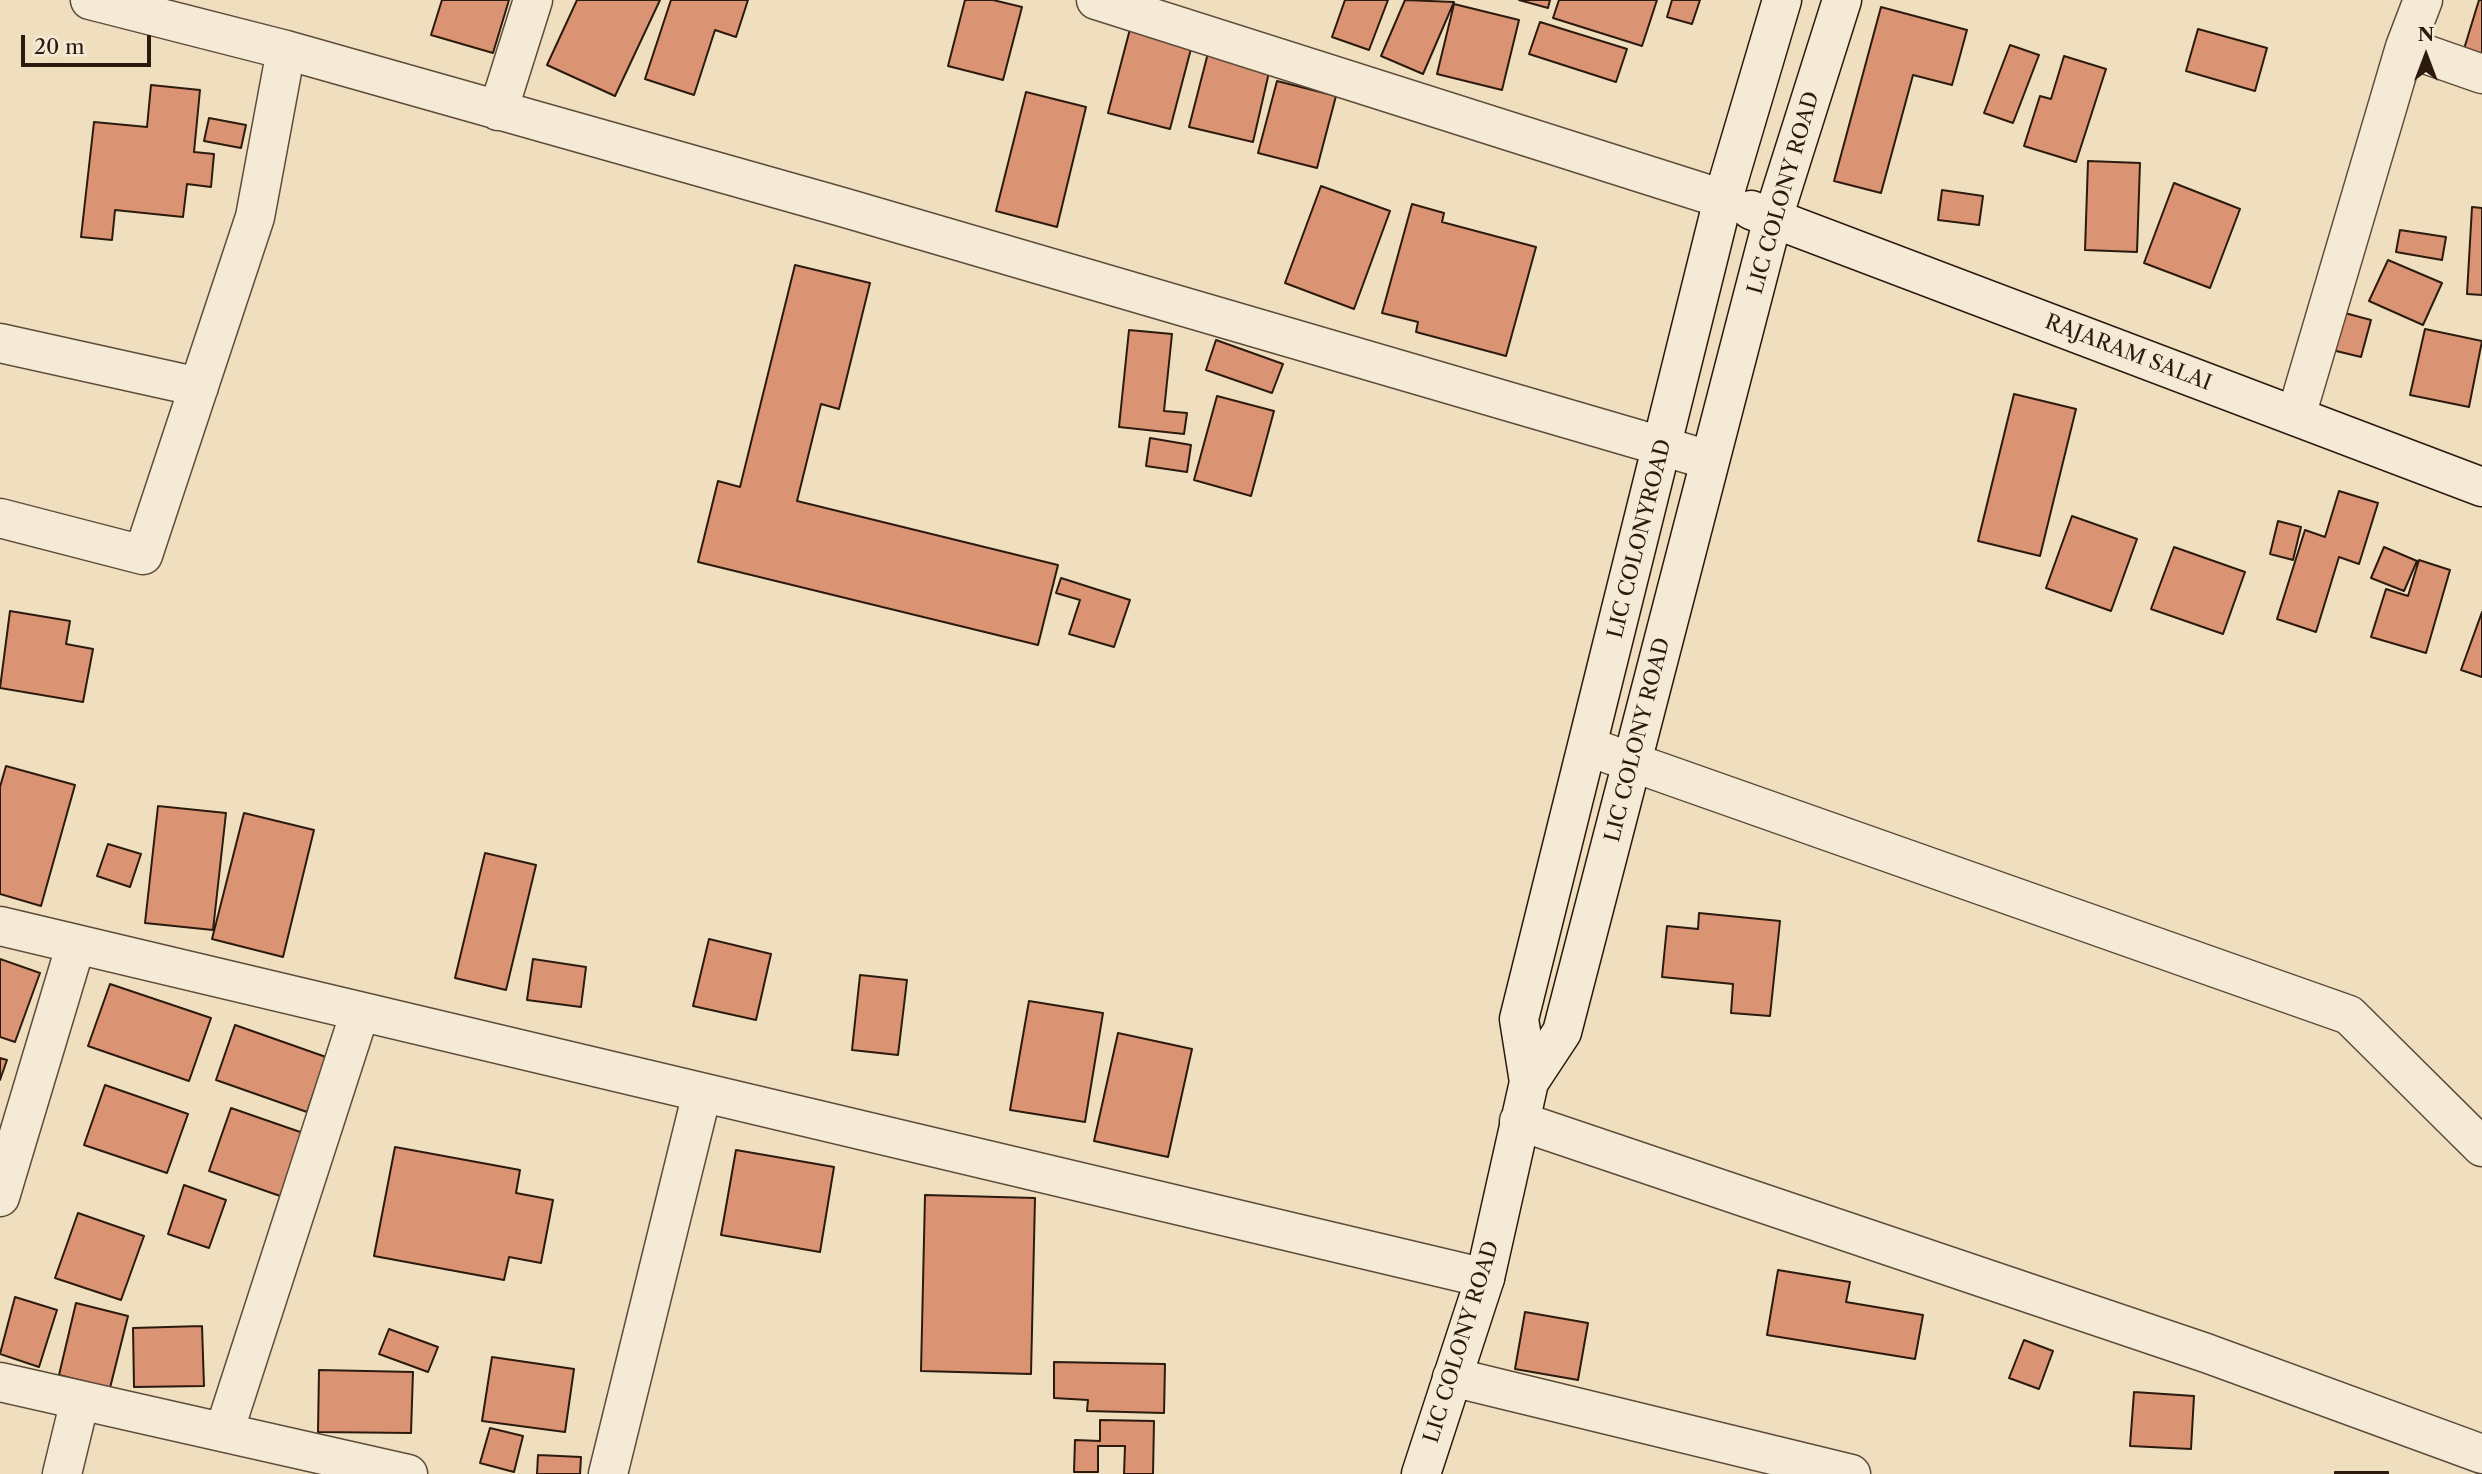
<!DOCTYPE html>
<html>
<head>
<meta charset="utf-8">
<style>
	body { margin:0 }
	#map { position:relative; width:2482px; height:1474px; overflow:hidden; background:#f0dfbe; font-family:"Libre Caslon Text",serif }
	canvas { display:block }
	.north { position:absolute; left:2391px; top:21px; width:70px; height:70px; -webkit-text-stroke:5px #f5ead5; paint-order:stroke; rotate:0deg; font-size:19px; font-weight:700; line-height:28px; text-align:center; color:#2c1a0f }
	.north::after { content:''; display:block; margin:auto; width:24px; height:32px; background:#2c1a0f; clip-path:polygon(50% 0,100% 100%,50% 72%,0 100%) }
	.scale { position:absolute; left:21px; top:35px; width:130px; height:32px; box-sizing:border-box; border:4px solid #2c1a0f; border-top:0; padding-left:9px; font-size:21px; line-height:24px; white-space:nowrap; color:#2c1a0f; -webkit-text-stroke:5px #f5ead5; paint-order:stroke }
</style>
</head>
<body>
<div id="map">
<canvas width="2482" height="1474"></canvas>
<div class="north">N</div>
<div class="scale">20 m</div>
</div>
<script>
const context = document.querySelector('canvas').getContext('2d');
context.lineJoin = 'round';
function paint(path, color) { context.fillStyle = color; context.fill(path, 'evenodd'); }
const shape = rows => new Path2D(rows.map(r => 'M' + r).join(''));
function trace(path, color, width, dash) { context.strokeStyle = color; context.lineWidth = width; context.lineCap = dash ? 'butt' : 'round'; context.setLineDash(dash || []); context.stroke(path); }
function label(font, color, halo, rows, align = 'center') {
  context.font = font + ' "Libre Caslon Text",serif'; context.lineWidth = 7; context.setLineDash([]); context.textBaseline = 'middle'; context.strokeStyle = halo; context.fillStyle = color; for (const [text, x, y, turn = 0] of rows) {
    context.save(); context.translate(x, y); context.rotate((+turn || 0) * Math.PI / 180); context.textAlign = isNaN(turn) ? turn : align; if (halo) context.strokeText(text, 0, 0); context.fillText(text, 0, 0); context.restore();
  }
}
const building = shape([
	[442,0,509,0,493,53,431,35,442,0],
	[577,0,660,0,615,96,547,65,577,0],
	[671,0,748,0,736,37,715,30,694,95,645,79,671,0],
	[965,0,993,0,1022,7,1003,80,948,66,965,0],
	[1345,0,1388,0,1369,50,1332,37,1345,0],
	[1405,0,1454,2,1423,74,1381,56,1405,0],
	[1519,0,1550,0,1548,8,1519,0],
	[1559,0,1657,0,1642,46,1553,18,1559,0],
	[1672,0,1700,0,1692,24,1667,17,1672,0],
	[2479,0,2482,0,2482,55,2464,49,2479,0],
	[1454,4,1519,20,1502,90,1437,74,1454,4],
	[1881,7,1967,30,1952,85,1913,75,1881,193,1834,181,1881,7],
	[1540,22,1627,49,1616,82,1529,54,1540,22],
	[1130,29,1192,45,1170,129,1108,113,1130,29],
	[2198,29,2267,48,2255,91,2186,71,2198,29],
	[2010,45,2039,55,2013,123,1984,113,2010,45],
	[1208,53,1270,68,1253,142,1189,127,1208,53],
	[2064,56,2106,69,2076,162,2024,146,2040,96,2051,99,2064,56],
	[1277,81,1336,96,1317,168,1258,153,1277,81],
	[151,85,200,90,194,152,214,154,211,187,187,184,183,217,115,210,112,240,81,237,94,122,147,127,151,85],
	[1026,92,1086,107,1057,227,996,211,1026,92],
	[209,118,246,125,241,148,204,141,209,118],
	[2088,161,2140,163,2137,252,2085,250,2088,161],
	[2174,183,2240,209,2210,288,2144,263,2174,183],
	[1321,186,1390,211,1354,309,1285,283,1321,186],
	[1942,190,1983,196,1979,225,1938,220,1942,190],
	[1412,204,1444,213,1442,222,1536,247,1506,356,1416,332,1418,322,1382,313,1412,204],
	[2472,207,2482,208,2482,295,2467,294,2472,207],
	[2400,230,2446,237,2442,260,2396,252,2400,230],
	[2388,260,2442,283,2423,325,2369,301,2388,260],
	[795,265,870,283,839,409,821,404,797,501,1058,565,1038,645,698,562,718,481,740,487,795,265],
	[2341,312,2371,320,2361,357,2332,350,2341,312],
	[2425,329,2482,341,2469,407,2410,395,2425,329],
	[1129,330,1172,334,1164,411,1187,413,1184,434,1119,427,1129,330],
	[1216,340,1283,364,1272,393,1206,370,1216,340],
	[2014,394,2076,409,2040,556,1978,541,2014,394],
	[1217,396,1274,411,1251,496,1194,480,1217,396],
	[1150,438,1191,445,1187,472,1146,466,1150,438],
	[2339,491,2378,503,2359,564,2339,557,2316,632,2277,619,2305,530,2325,537,2339,491],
	[2072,516,2137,539,2111,611,2046,588,2072,516],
	[2278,521,2301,527,2293,560,2270,554,2278,521],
	[2174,547,2245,572,2223,634,2151,609,2174,547],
	[2384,547,2417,561,2404,591,2371,578,2384,547],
	[2419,560,2450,570,2426,653,2371,637,2386,589,2408,596,2419,560],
	[1061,578,1130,600,1114,647,1069,634,1080,600,1056,593,1061,578],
	[10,611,70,621,66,644,93,649,83,702,0,688,10,611],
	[2482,612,2482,677,2461,670,2482,612],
	[6,766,75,785,41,906,0,894,0,787,6,766],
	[158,806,226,813,213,930,145,923,158,806],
	[244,813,314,830,283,957,212,939,244,813],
	[108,844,141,854,130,887,97,876,108,844],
	[485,853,536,865,506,990,455,978,485,853],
	[1699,913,1780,921,1770,1016,1731,1013,1733,984,1662,977,1667,926,1698,929,1699,913],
	[709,939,771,954,756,1020,693,1006,709,939],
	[0,959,40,973,15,1042,0,1037,0,959],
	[533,959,586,967,581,1007,527,1000,533,959],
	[860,975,907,980,898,1055,852,1050,860,975],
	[110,984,211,1018,189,1081,88,1046,110,984],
	[1029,1001,1103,1013,1085,1122,1010,1110,1029,1001],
	[235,1025,326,1057,307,1112,216,1080,235,1025],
	[1118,1033,1192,1049,1168,1157,1094,1141,1118,1033],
	[0,1058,7,1060,0,1080,0,1058],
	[105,1085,188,1114,167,1173,84,1145,105,1085],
	[231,1108,306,1134,283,1197,209,1171,231,1108],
	[395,1147,520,1170,516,1193,553,1200,541,1263,509,1257,504,1280,374,1256,395,1147],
	[736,1150,834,1167,820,1252,721,1235,736,1150],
	[184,1185,226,1200,209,1248,168,1234,184,1185],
	[925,1195,1035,1198,1031,1374,921,1371,925,1195],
	[78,1213,144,1236,121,1300,55,1278,78,1213],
	[1778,1270,1850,1282,1846,1302,1923,1315,1915,1359,1767,1335,1778,1270],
	[15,1297,57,1310,39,1367,0,1354,15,1297],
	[76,1303,128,1316,110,1388,59,1375,76,1303],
	[1525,1312,1588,1323,1578,1380,1515,1369,1525,1312],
	[202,1326,204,1386,134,1387,133,1328,202,1326],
	[389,1329,438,1347,428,1372,379,1354,389,1329],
	[2024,1340,2053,1351,2039,1389,2009,1378,2024,1340],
	[492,1357,574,1369,565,1432,482,1421,492,1357],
	[1054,1362,1165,1364,1164,1413,1087,1411,1088,1400,1054,1398,1054,1362],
	[319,1370,413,1372,411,1433,318,1432,319,1370],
	[2134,1392,2194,1396,2191,1449,2130,1446,2134,1392],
	[1100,1420,1154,1421,1153,1474,1124,1474,1125,1446,1098,1446,1098,1472,1074,1472,1075,1440,1100,1441,1100,1420],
	[490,1428,523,1436,514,1472,480,1463,490,1428],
	[538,1455,581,1457,580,1474,537,1474,538,1455],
	[2335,1472,2388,1472,2388,1474,2335,1474,2335,1472]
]);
const street = shape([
	[90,0,286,50,842,207,1709,460],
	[1096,0,1723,199],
	[2423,0,2405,47,2482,74],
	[498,111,533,0],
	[0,343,199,387],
	[2296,416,2405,47],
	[0,518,143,555,255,217,286,50],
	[1589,747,2349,1015,2482,1147],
	[0,926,1485,1278],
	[1519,1121,2206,1353,2482,1454],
	[0,1197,76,944],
	[1452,1377,1851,1474],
	[0,1382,408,1474],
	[224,1432,360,1012],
	[62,1474,80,1400],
	[608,1474,702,1093]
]);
const secondary = shape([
	[1751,210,2482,487],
	[1529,1082,1519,1019,1723,199,1782,0],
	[1421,1474,1485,1278,1529,1082,1562,1032,1773,218,1842,0]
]);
const streetNames = [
	["LIC COLONY ROAD",1784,193,-74],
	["RAJARAM SALAI",2128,353,21],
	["LIC COLONYROAD",1640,539,-76],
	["LIC COLONY ROAD",1638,740,-76],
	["LIC COLONY ROAD",1462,1342,-73]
];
paint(building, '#db9473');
trace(building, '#2c1a0f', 2);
trace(street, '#5d4b3b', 41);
trace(secondary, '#2c1a0f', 41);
trace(street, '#f5ead5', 38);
trace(secondary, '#f5ead5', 38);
label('21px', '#2c1a0f', '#f5ead5', streetNames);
</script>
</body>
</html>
